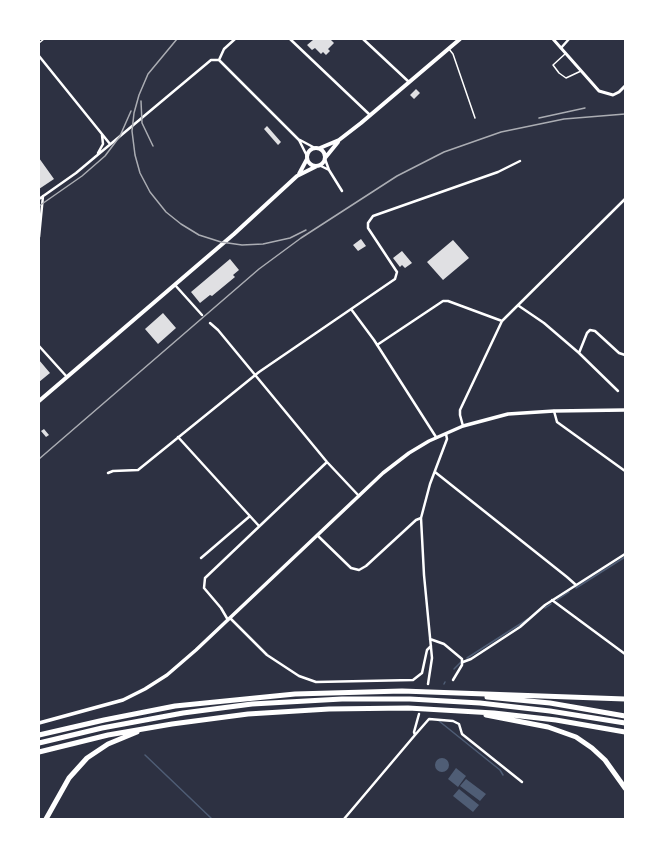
<!DOCTYPE html>
<html>
<head>
<meta charset="utf-8">
<style>
	body { margin:0 }
	#map { position:relative; width:664px; height:858px; overflow:hidden; background:#2d3142; font-family:Karla,sans-serif }
	canvas { display:block }
	.frame { position:absolute; inset:0; border:40px solid #fff; pointer-events:none }
</style>
</head>
<body>
<div id="map">
<canvas width="664" height="858"></canvas>
<div class="frame"></div>
</div>
<script>
const context = document.querySelector('canvas').getContext('2d');
context.lineJoin = 'round';
function paint(path, color) { context.fillStyle = color; context.fill(path, 'evenodd'); }
const shape = rows => new Path2D(rows.map(r => 'M' + r).join(''));
function trace(path, color, width, dash) { context.strokeStyle = color; context.lineWidth = width; context.lineCap = dash ? 'butt' : 'round'; context.setLineDash(dash || []); context.stroke(path); }
const water = shape([
	'435 765a7 7 0 1 1 14 0a7 7 0 1 1-14 0Z',
	[456,768,466,776,458,787,448,779],
	[466,779,486,794,480,801,460,786],
	[459,789,479,805,473,812,453,796]
]);
const stream = shape([
	[576,588,625,557],
	[557,600,569,592],
	[545,608,551,604],
	[467,658,528,619],
	[454,669,461,662],
	[444,684,445,682],
	[439,721,500,770,503,775],
	[145,755,212,819]
]);
const building = shape([
	[312,39,330,39,334,43,328,49,330,51,326,55,323,52,321,54,315,48,312,50,307,45,313,40],
	[416,89,420,93,414,99,410,95],
	[267,126,281,142,278,145,264,129],
	[39,158,54,179,39,189],
	[361,239,366,246,358,251,353,245],
	[453,240,469,258,443,280,427,262],
	[402,251,412,263,405,268,402,265,400,267,393,258],
	[230,259,239,270,233,275,235,277,212,296,210,295,200,303,191,292],
	[163,313,176,328,158,344,145,329],
	[39,360,50,373,39,382],
	[44,429,49,435,46,437,41,431]
]);
const service = shape([
	[39,43,44,39],
	[449,49,453,54,475,118],
	[565,54,553,65,559,73,566,78,581,71]
]);
const minor = shape([
	[290,39,370,115],
	[363,39,409,82],
	[561,48,569,39],
	[39,56,110,144],
	[219,60,299,140,307,156],
	[219,60,224,49,235,39],
	[300,140,315,148],
	[98,153,103,144,102,135],
	[325,159,329,170,342,191],
	[319,165,329,170],
	[39,199,76,173,211,60,219,60],
	[39,237,43,196],
	[175,285,202,315],
	[519,306,544,323,579,353,587,333,590,330,595,331,619,353,625,355],
	[351,309,374,340,436,437],
	[210,323,218,330,327,462,359,496],
	[377,345,443,301,448,301,502,321],
	[39,346,67,377],
	[579,353,618,391],
	[554,411,557,422,625,471],
	[463,426,460,415,460,410,502,321,625,199],
	[178,437,259,526],
	[435,472,567,577,576,585],
	[108,473,113,471,138,470,259,372,395,279,397,272,368,228,368,223,373,216,498,172,520,161],
	[317,535,351,568,359,570,366,566,416,520,421,518],
	[201,558,250,516],
	[552,600,625,654],
	[230,618,267,655,299,676,316,682,413,680,422,673,427,650,431,646],
	[228,620,221,608,204,588,205,578,327,462],
	[430,639,444,644,462,659,462,665,453,680],
	[463,662,471,659,520,627,545,605,625,554],
	[428,684,432,658,424,575,421,518,430,484,447,439,446,434],
	[415,735,429,719,453,721,459,724,462,734,522,782],
	[344,819,415,735,414,732,419,714]
]);
const tertiary = shape([
	[553,39,599,91,613,95,619,92,625,86]
]);
const secondary = shape([
	[39,723,123,700,145,689,167,675,196,650,383,473,409,453,429,441,463,426,508,414,554,411,625,410]
]);
const primary = shape([
	'307 157a9 9 0 1 1 18 0a9 9 0 1 1-18 0Z',
	[320,148,339,140,361,123,460,39],
	[325,158,338,142],
	[299,174,307,159],
	[39,401,234,234,297,176,317,166]
]);
const motorway = shape([
	[487,697,550,703,625,716],
	[486,715,548,727,576,737,592,748,605,760,625,788],
	[39,735,104,720,175,706,295,694,402,691,625,699],
	[39,743,102,728,183,713,252,704,342,699,410,699,480,703,550,711,625,723],
	[39,752,108,735,172,724,248,714,329,709,408,708,494,713,556,720,625,732],
	[46,819,69,778,87,758,108,744,137,732]
]);
const rail = shape([
	[177,39,148,74,139,95,134,113,132,131,135,155,140,173,150,192,166,212,181,224,199,235,221,242,242,245,263,244,290,238,306,230],
	[141,101,142,123,153,146],
	[539,118,585,108],
	[39,206,82,176,105,156,120,136,131,111],
	[39,459,259,269,301,238,397,176,444,152,501,132,564,119,625,114]
]);
paint(water, '#4f5d75');
trace(stream, '#4f5d75', 1.5);
paint(building, '#e0e0e3');
trace(service, '#fff', 1.5);
trace(minor, '#fff', 2.5);
trace(tertiary, '#fff', 3);
trace(secondary, '#fff', 3.5);
trace(primary, '#fff', 4);
trace(motorway, '#fff', 5);
trace(rail, '#abadb3', 1.5);
</script>
</body>
</html>
